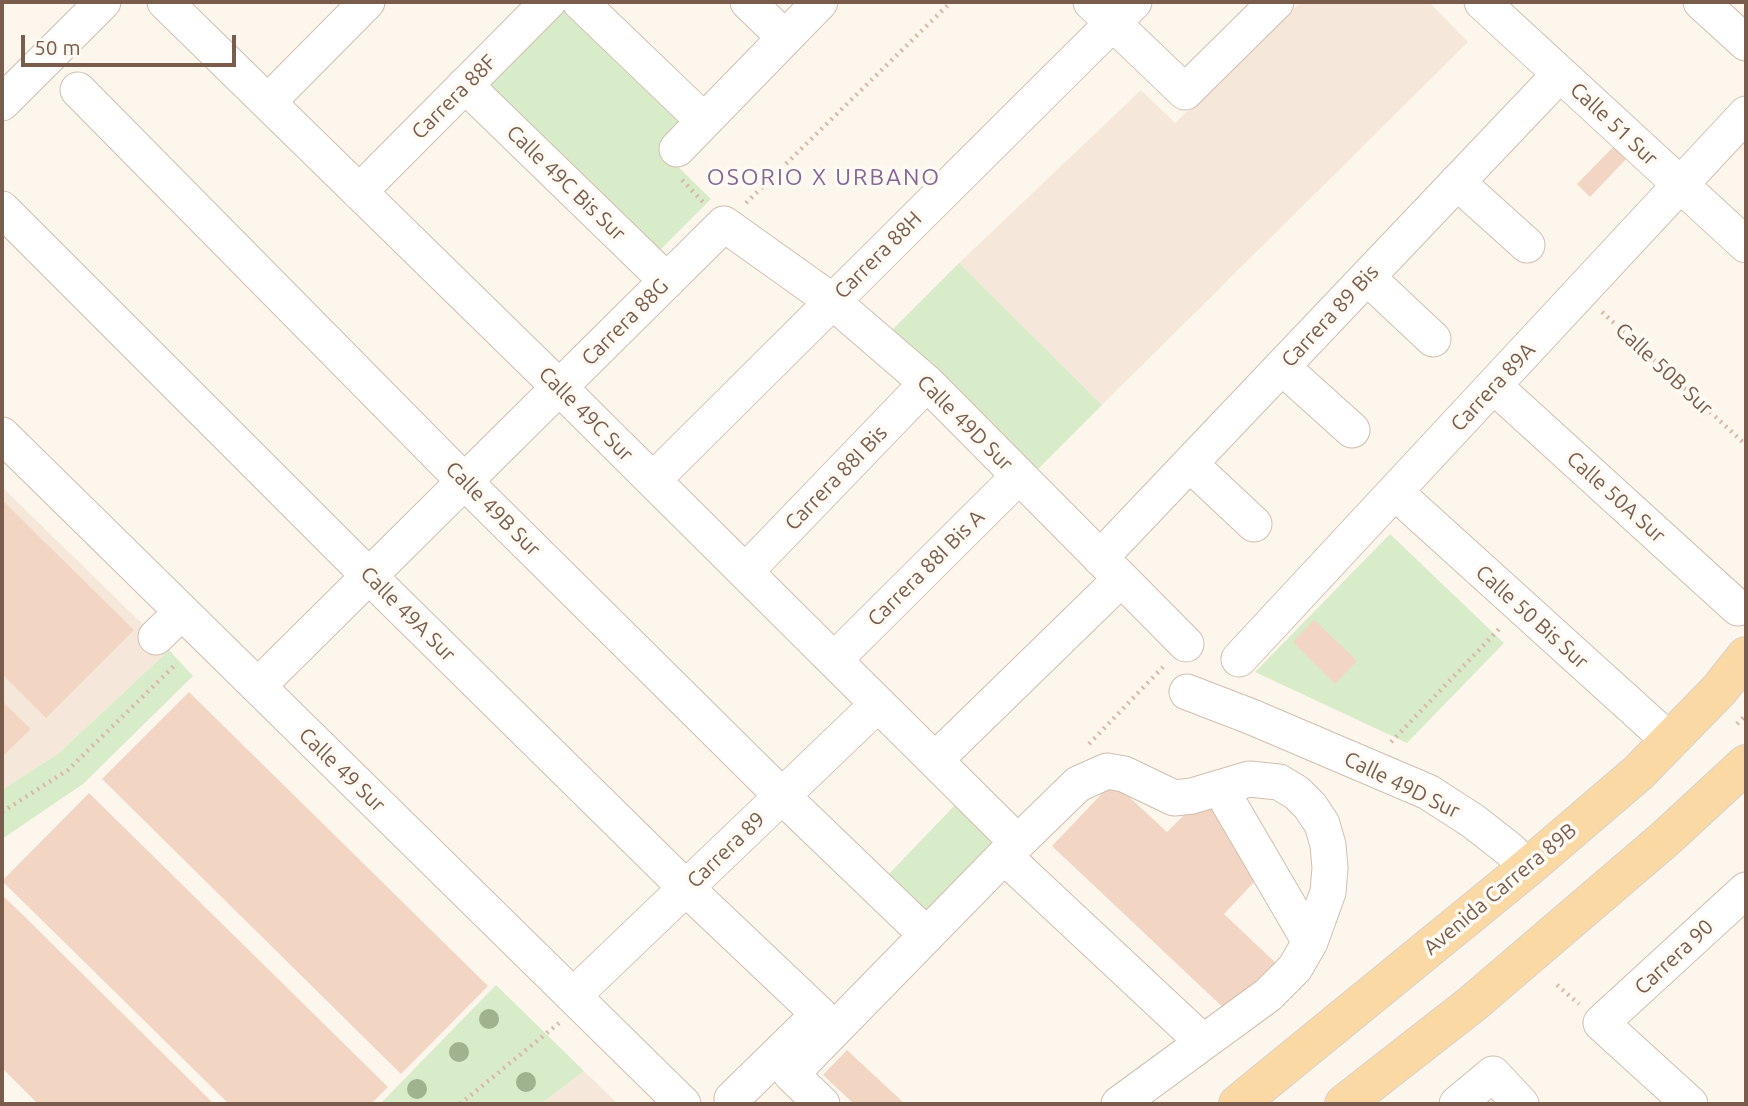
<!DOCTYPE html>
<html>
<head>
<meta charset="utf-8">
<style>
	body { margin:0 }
	#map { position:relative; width:1748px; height:1106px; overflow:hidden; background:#fdf6ec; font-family:Ubuntu,sans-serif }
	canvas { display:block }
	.frame { position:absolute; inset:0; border:4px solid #7a5c4d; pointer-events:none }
	.scale { position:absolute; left:21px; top:35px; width:215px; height:32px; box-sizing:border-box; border:4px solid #7a5c4d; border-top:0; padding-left:9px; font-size:21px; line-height:24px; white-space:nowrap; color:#7a5c4d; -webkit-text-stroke:5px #fffaf3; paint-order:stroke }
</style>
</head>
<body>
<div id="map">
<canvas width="1748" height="1106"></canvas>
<div class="frame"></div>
<div class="scale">50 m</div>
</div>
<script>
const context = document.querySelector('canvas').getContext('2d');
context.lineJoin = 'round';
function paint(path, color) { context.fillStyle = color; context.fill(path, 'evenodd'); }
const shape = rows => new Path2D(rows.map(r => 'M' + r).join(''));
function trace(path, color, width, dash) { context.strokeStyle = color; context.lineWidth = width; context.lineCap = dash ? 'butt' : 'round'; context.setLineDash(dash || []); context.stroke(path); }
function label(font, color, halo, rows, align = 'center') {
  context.font = font + ' Ubuntu,sans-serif'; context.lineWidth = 7; context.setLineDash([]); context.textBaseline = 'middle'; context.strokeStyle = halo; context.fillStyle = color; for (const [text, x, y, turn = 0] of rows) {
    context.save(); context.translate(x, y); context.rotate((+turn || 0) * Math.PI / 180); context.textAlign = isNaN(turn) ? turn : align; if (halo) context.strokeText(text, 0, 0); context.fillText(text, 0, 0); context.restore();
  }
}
const residential = shape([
	[1301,2,1429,2,1468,42,1102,405,959,263,1141,90,1175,123],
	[2,487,169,650,59,753,2,790],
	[584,1071,618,1104,541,1104]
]);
const green = shape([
	[564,7,682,123,658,147,711,199,654,256,483,87],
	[959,263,1102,405,1034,473,891,331],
	[1390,534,1504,643,1407,743,1255,672],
	[169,650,193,676,83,784,2,839,2,790,59,753],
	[958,802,1003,845,930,921,885,878],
	[496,985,584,1071,541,1104,380,1104]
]);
const building = shape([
	[1617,143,1630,155,1590,197,1577,184],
	[2,500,134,630,46,718,2,674],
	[1314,620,1357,661,1335,684,1293,642],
	[189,692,488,986,401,1074,102,779],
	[2,701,31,729,2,757],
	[1113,782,1167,832,1191,808,1218,810,1256,880,1224,914,1278,965,1230,1014,1052,846],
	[89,793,388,1087,371,1104,229,1104,2,881],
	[2,895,23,915,214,1104,38,1104,2,1068],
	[847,1050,905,1104,854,1104,823,1075]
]);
const path = shape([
	[682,180,703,202],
	[746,203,951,2],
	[1602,312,1746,445],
	[1737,724,1746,715],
	[1391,742,1501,627],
	[1089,744,1163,667],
	[2,812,68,770,177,663],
	[1557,985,1579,1004],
	[460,1104,559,1023]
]);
const minor = shape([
	[165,2,559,387,1004,829],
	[580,2,704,121],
	[748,2,785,38],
	[1091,2,1185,92,1276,2],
	[1482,2,1746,245],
	[1701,2,1746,43],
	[465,85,667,281],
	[78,90,464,481,782,796,913,922],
	[268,102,367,2],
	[2,103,103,2],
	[677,149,820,2],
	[1457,182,1527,245],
	[359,192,548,2],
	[2,209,369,576,686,888,819,1014,732,1099],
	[1367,277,1433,339],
	[1282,367,1352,430],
	[1494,386,1738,608],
	[2,435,683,1104],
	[1190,464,1254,524],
	[653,480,1134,2],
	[1395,492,1670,741],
	[1100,558,1560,74],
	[745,572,927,383],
	[156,637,182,612],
	[1239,659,1746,114],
	[834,660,1019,476],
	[258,686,724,224,832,301,927,383,1186,644],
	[1187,692,1252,717,1428,792,1473,821,1510,850,1527,868],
	[935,760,1121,579],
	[1220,788,1310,942],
	[1004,856,1078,784,1107,771,1124,774,1174,798,1192,796,1249,779,1279,782,1297,793,1310,806,1322,824,1328,845,1330,868,1328,892,1310,942,1295,968,1268,995,1119,1104],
	[573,996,878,704],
	[822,1104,791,1074,1004,856,1203,1042],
	[1457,1104,1493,1074,1521,1104],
	[1690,1104,1601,1023,1746,890]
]);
const major = shape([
	[1238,1104,1527,868,1638,773,1719,690,1746,656],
	[1344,1104,1472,1004,1666,838,1746,764]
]);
const trees = [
	[489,1019],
	[459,1052],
	[526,1082],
	[417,1089]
];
const streetNames = [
	["Carrera 88F",454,97,-45],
	["Calle 51 Sur",1614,124,43],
	["Calle 49C Bis Sur",566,183,44],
	["Carrera 88H",878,255,-45],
	["Carrera 89 Bis",1330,316,-47],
	["Carrera 88G",625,322,-45],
	["Calle 50B Sur",1664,369,43],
	["Carrera 89A",1493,387,-47],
	["Calle 49C Sur",586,414,45],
	["Calle 49D Sur",965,423,45],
	["Carrera 88I Bis",836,478,-46],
	["Calle 50A Sur",1616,497,42],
	["Calle 49B Sur",493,509,45],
	["Carrera 88I Bis A",926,568,-45],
	["Calle 49A Sur",408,614,45],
	["Calle 50 Bis Sur",1532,617,42],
	["Calle 49 Sur",342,770,44],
	["Calle 49D Sur",1402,785,26],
	["Carrera 89",726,850,-44],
	["Avenida Carrera 89B",1500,889,-40],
	["Carrera 90",1674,957,-43]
];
const neighbourhoodNames = [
	["OSORIO X URBANO",824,177]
];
paint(residential, '#f5e8da');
paint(green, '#d8ecc9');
paint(building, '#f3d5c3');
trace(minor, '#d1beb0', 37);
trace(major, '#dad1cd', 40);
trace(path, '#d9b8a5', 4.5, [2, 5]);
trace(minor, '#fff', 35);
trace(major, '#fbd9a5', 38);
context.fillStyle = '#a0b28e';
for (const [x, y] of trees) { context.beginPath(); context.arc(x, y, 10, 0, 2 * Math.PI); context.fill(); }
label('21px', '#7a5c4d', '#fffaf3', streetNames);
context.letterSpacing = '2px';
label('23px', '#846695', '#fffaf3', neighbourhoodNames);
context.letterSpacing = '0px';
</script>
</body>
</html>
